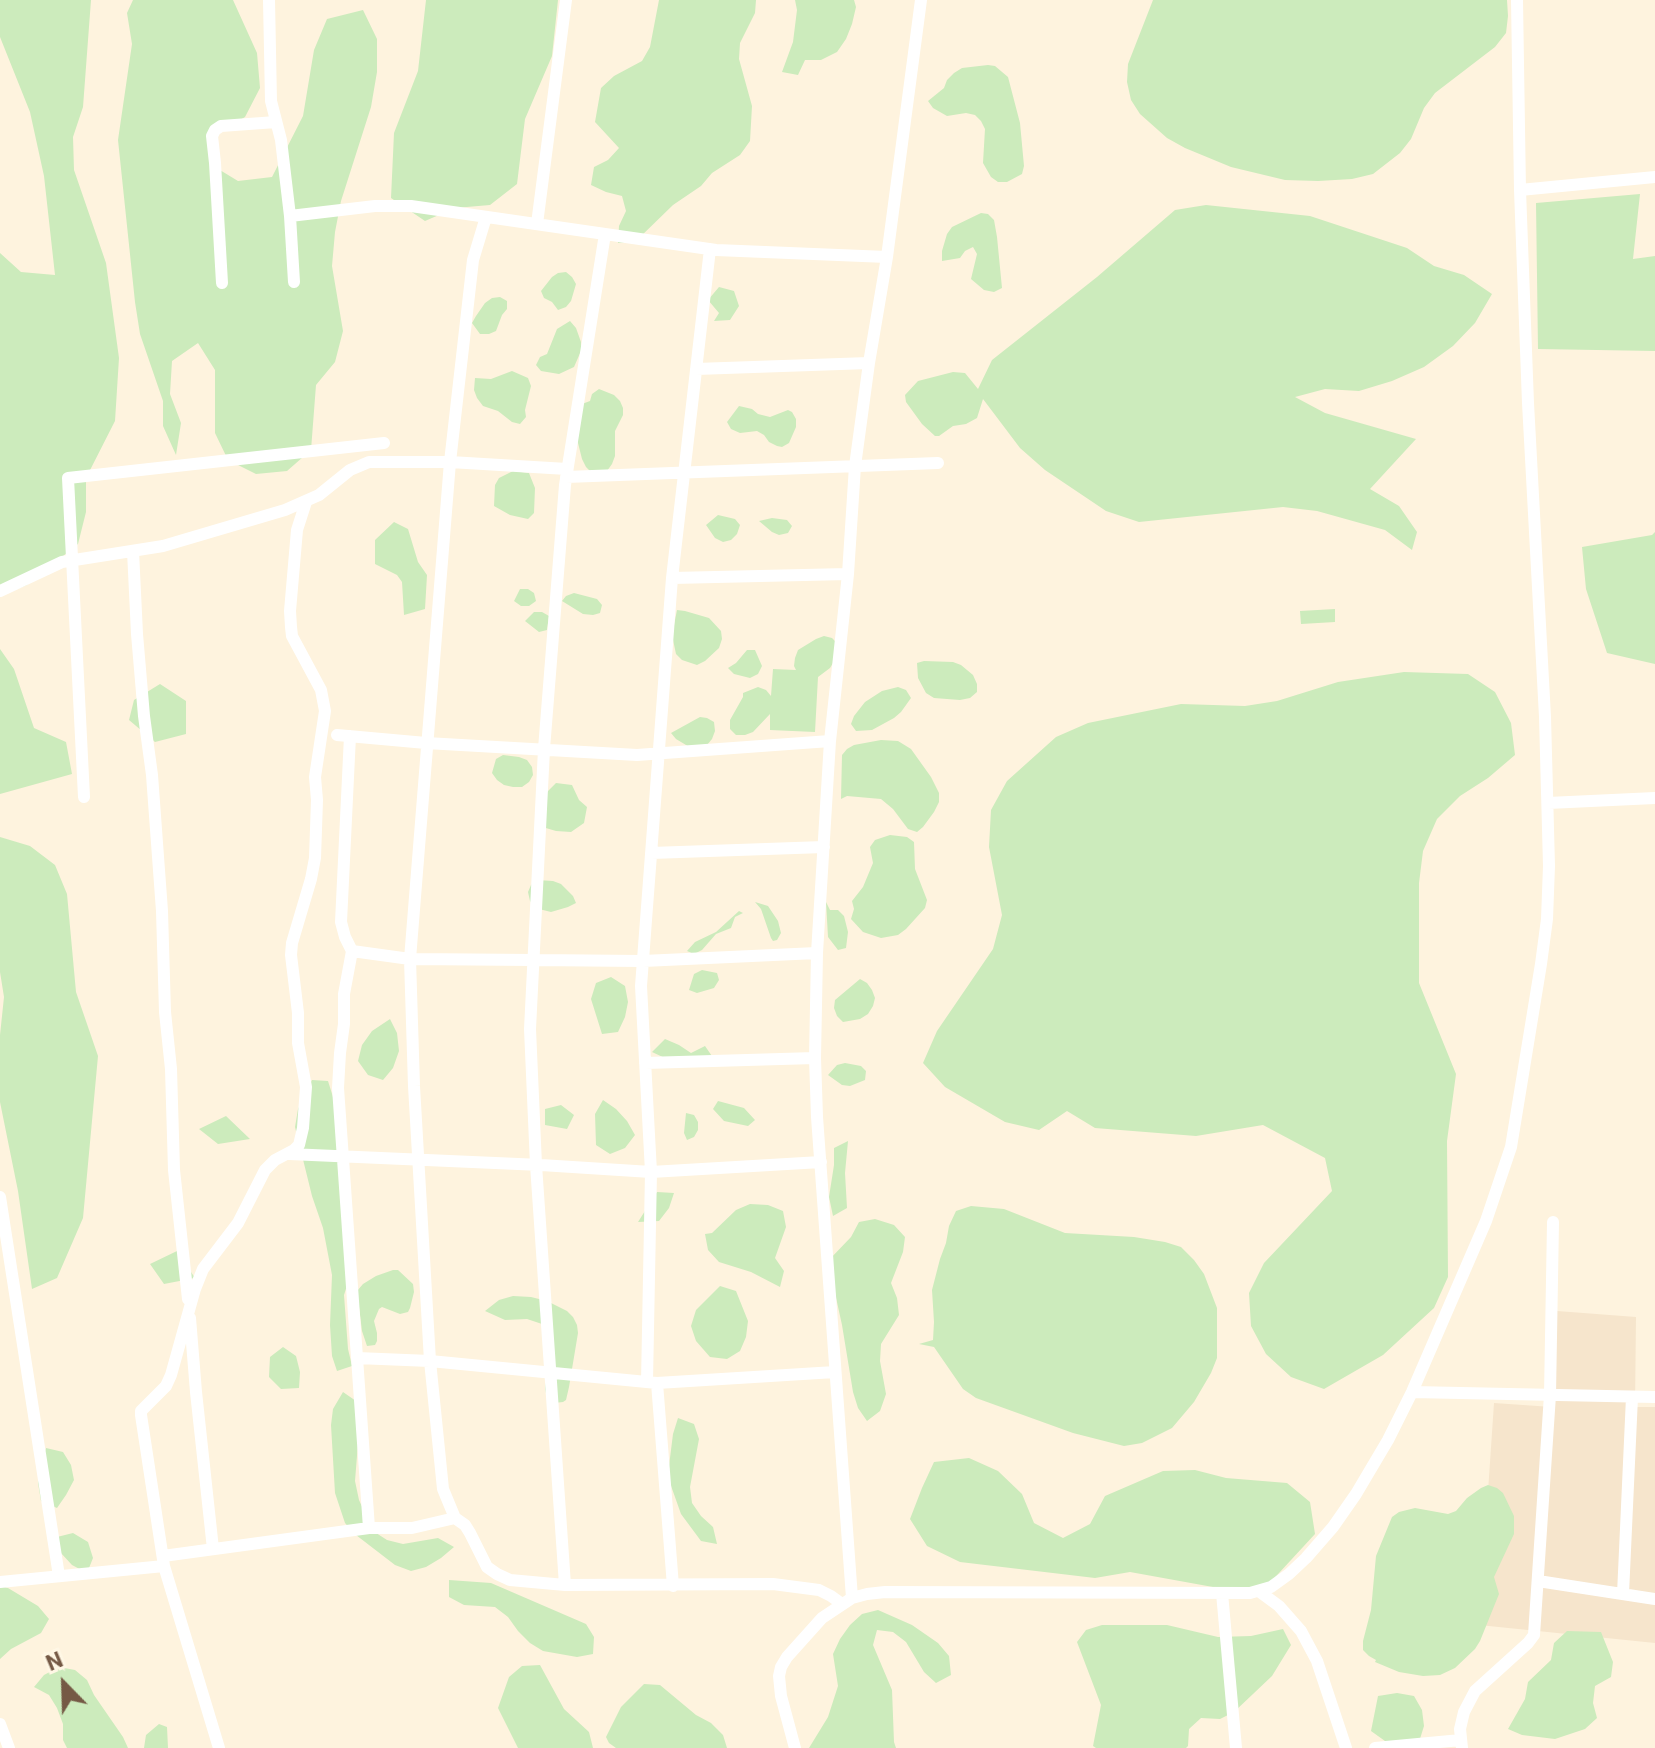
<!DOCTYPE html>
<html>
<head>
<meta charset="utf-8">
<style>
	body { margin:0 }
	#map { position:relative; width:1655px; height:1748px; overflow:hidden; background:#fef3de; font-family:Roboto,sans-serif }
	canvas { display:block }
	.north { position:absolute; left:24px; top:1644px; width:80px; height:80px; -webkit-text-stroke:6px #fff7e5; paint-order:stroke; rotate:337deg; font-size:22px; font-weight:700; line-height:32px; text-align:center; color:#755945 }
	.north::after { content:''; display:block; margin:auto; width:28px; height:36px; background:#755945; clip-path:polygon(50% 0,100% 100%,50% 72%,0 100%) }
</style>
</head>
<body>
<div id="map">
<canvas width="1655" height="1748"></canvas>
<div class="north">N</div>
</div>
<script>
const context = document.querySelector('canvas').getContext('2d');
context.lineJoin = 'round';
function paint(path, color) { context.fillStyle = color; context.fill(path, 'evenodd'); }
const shape = rows => new Path2D(rows.map(r => 'M' + r).join(''));
function trace(path, color, width, dash) { context.strokeStyle = color; context.lineWidth = width; context.lineCap = dash ? 'butt' : 'round'; context.setLineDash(dash || []); context.stroke(path); }
const residential = shape([
	[1557,1311,1636,1317,1635,1407,1655,1407,1655,1643,1479,1625,1494,1403,1552,1407]
]);
const green = shape([
	[0,0,91,0,83,107,73,137,74,170,106,263,119,358,115,421,86,478,86,512,78,544,27,585,0,596,0,253,21,272,55,275,44,176,30,112,0,37],
	[133,0,233,0,257,53,260,88,245,117,219,133,210,164,238,181,272,177,303,116,314,50,327,19,363,10,377,39,377,72,371,107,341,201,335,232,332,266,343,331,335,362,316,385,311,450,287,471,256,474,228,460,215,433,215,370,198,343,172,361,170,394,181,423,176,455,163,426,163,401,140,334,135,302,118,140,132,44,127,13],
	[426,0,558,0,552,56,525,119,517,184,490,205,455,208,425,221,391,198,394,133,418,71],
	[659,0,756,0,755,13,740,43,739,59,752,106,750,141,740,155,712,173,701,186,673,205,636,241,618,243,619,226,626,211,622,196,606,192,591,185,594,167,608,160,619,148,595,122,601,88,614,76,642,61,650,47],
	[795,0,854,0,856,7,852,24,846,39,837,52,821,60,805,60,798,75,782,72,793,42,797,10],
	[1153,0,1507,0,1508,16,1506,33,1495,47,1435,93,1424,108,1411,139,1400,153,1373,174,1352,179,1318,181,1285,180,1231,167,1185,148,1167,138,1140,114,1131,100,1127,82,1128,64],
	[988,65,995,66,1008,77,1020,123,1024,166,1022,174,1007,182,998,182,991,177,983,163,985,129,981,121,975,115,966,113,947,116,933,108,928,101,944,88,947,80,954,73,962,68],
	[1640,194,1633,259,1655,256,1655,351,1538,349,1536,203],
	[1206,205,1310,216,1407,248,1434,266,1464,275,1492,294,1475,323,1453,346,1424,367,1392,381,1359,391,1325,389,1295,397,1325,413,1416,439,1370,489,1399,506,1417,532,1412,550,1385,530,1317,511,1283,507,1139,522,1106,511,1045,470,1020,448,983,399,977,418,966,424,953,426,939,436,935,436,922,424,906,402,905,395,918,381,953,372,965,373,978,389,992,360,1097,277,1175,210],
	[981,213,988,214,994,220,997,237,1002,288,994,292,984,290,971,279,977,254,973,247,965,251,960,258,942,261,942,251,947,234,952,227],
	[566,272,572,277,576,284,571,301,566,307,558,310,552,302,544,298,541,291,552,277,558,273],
	[719,287,734,291,739,306,730,320,714,321,719,313,708,300],
	[500,297,507,301,507,309,502,315,496,331,489,334,480,334,472,323,476,316,485,303,492,298],
	[570,321,576,328,581,342,581,351,574,367,559,374,541,371,536,365,540,357,547,354,557,329],
	[512,371,528,378,531,386,525,410,526,417,520,424,512,422,498,411,483,406,477,398,474,390,475,378,491,379],
	[599,389,614,395,620,401,623,408,623,415,615,431,615,456,612,464,607,471,592,473,586,467,582,459,576,435,582,404,590,401,592,394],
	[739,406,752,409,758,414,770,417,788,410,792,412,796,419,796,427,789,443,782,447,777,446,769,442,764,435,757,431,740,433,731,429,727,422],
	[513,471,529,473,535,488,534,513,528,519,510,515,494,506,495,485,499,478],
	[718,515,735,519,740,525,737,534,731,540,723,542,715,538,706,525],
	[772,518,787,520,792,526,788,533,779,535,772,532,759,521],
	[394,522,408,529,418,562,427,575,425,609,404,615,402,582,397,575,375,564,375,540],
	[1655,532,1655,664,1607,653,1586,589,1582,547,1652,535],
	[520,589,528,589,534,593,536,601,529,606,521,606,514,601],
	[574,593,597,599,602,605,600,613,593,615,583,614,562,601,566,596],
	[1335,609,1335,622,1301,624,1300,611],
	[677,610,685,611,709,618,721,631,722,639,719,648,705,661,697,665,682,660,676,654,672,635],
	[534,612,542,612,549,616,547,630,539,632,525,621],
	[824,636,832,638,838,644,839,653,830,668,818,677,815,732,770,730,770,714,753,732,745,735,736,735,730,729,730,720,743,697,743,693,758,687,766,690,771,696,773,669,796,670,794,666,795,658,798,650,816,639],
	[0,649,14,669,34,728,66,742,72,774,0,794],
	[747,650,755,650,762,666,758,674,750,678,734,674,728,668,736,663],
	[924,661,953,662,961,665,973,675,977,684,977,692,970,698,960,700,934,698,926,693,918,678,917,663],
	[1404,672,1468,674,1495,692,1511,723,1515,755,1488,778,1460,796,1437,819,1423,851,1419,883,1419,983,1456,1074,1447,1141,1448,1277,1434,1308,1383,1355,1324,1389,1291,1377,1266,1354,1251,1326,1249,1293,1264,1263,1332,1191,1325,1158,1263,1125,1196,1136,1095,1128,1067,1111,1039,1130,1005,1122,945,1087,923,1063,937,1031,993,949,1002,915,989,847,991,810,1007,781,1056,737,1088,723,1181,704,1245,706,1277,701,1338,682],
	[160,684,186,701,186,734,155,742,129,720,134,700],
	[898,687,906,690,911,698,901,712,894,718,872,730,856,731,851,724,854,716,865,702,882,691],
	[700,717,707,718,714,722,715,731,712,739,707,745,691,748,676,739,671,733],
	[881,740,898,741,911,749,931,777,939,793,939,802,934,812,923,827,917,832,908,829,893,809,881,799,847,796,841,799,842,755,847,749,854,745],
	[503,755,519,757,527,760,532,767,533,775,529,782,522,787,513,787,504,785,497,780,492,773,496,759],
	[556,783,572,785,579,800,587,807,584,823,571,832,556,831,539,826,543,796],
	[890,835,907,837,914,842,915,869,927,900,925,908,906,929,898,935,881,938,863,932,851,919,854,909,852,901,863,887,873,863,870,847,875,840],
	[0,837,30,846,55,865,67,894,76,992,98,1056,83,1218,57,1278,32,1289,18,1191,0,1102,0,1035,4,997,0,972],
	[537,880,553,881,561,884,573,896,576,903,568,907,551,912,535,908,530,901,528,892,531,885],
	[755,902,768,906,778,921,781,933,777,940,773,941,771,938,761,909],
	[826,902,830,910,838,910,844,916,848,932,846,948,838,950,828,937],
	[739,911,743,913,735,917,731,928,716,934,702,950,694,954,687,951,695,942,716,932],
	[702,970,717,973,719,980,714,988,697,993,689,990,694,974],
	[611,977,625,986,628,1002,625,1017,618,1032,602,1034,591,999,596,983],
	[860,979,867,983,872,990,875,998,873,1006,868,1014,860,1019,843,1022,837,1016,834,1008,835,1000],
	[390,1019,397,1033,399,1051,393,1068,383,1080,368,1075,358,1061,362,1045,372,1031],
	[665,1039,679,1045,691,1053,705,1046,714,1059,667,1059,652,1052],
	[845,1063,861,1066,866,1071,865,1080,850,1086,842,1085,828,1075,837,1065],
	[312,1080,328,1081,333,1097,354,1264,344,1295,348,1349,352,1366,337,1371,332,1356,330,1325,332,1275,323,1228,312,1196,295,1127,298,1109],
	[603,1100,616,1109,627,1121,635,1135,625,1148,610,1154,596,1145,595,1114],
	[718,1101,744,1108,755,1120,748,1126,724,1121,713,1109],
	[561,1105,574,1115,567,1129,545,1125,545,1109],
	[686,1113,694,1115,698,1122,698,1130,694,1137,687,1140,684,1133],
	[226,1116,250,1139,218,1144,199,1129],
	[848,1141,845,1173,847,1208,833,1216,829,1197,834,1165,834,1148],
	[657,1192,674,1193,669,1208,659,1221,638,1222],
	[750,1204,768,1205,783,1211,786,1227,775,1258,784,1271,780,1287,751,1272,719,1262,708,1250,705,1234,712,1233,736,1210],
	[971,1206,1004,1209,1065,1233,1134,1237,1165,1242,1181,1247,1194,1260,1204,1274,1217,1308,1217,1358,1211,1373,1194,1402,1172,1428,1142,1443,1124,1446,1073,1433,976,1398,963,1389,934,1347,919,1344,933,1340,934,1322,932,1290,940,1259,946,1243,949,1226,956,1211],
	[875,1219,894,1225,905,1237,903,1252,891,1283,897,1298,899,1315,881,1344,880,1361,886,1394,880,1411,867,1421,858,1408,853,1392,842,1325,828,1261,851,1237,859,1222],
	[177,1251,195,1278,164,1284,150,1264],
	[393,1270,398,1270,413,1284,414,1292,410,1308,408,1312,400,1314,382,1307,379,1309,374,1321,377,1333,377,1341,375,1345,367,1346,362,1331,357,1291,363,1284,376,1276],
	[720,1286,736,1291,748,1321,746,1337,740,1351,727,1359,710,1357,696,1341,691,1326,696,1310],
	[513,1296,531,1297,547,1301,567,1311,573,1317,577,1325,578,1333,569,1387,566,1400,563,1402,554,1403,546,1393,545,1389,545,1325,527,1319,505,1320,485,1311,499,1300],
	[283,1347,296,1356,300,1372,299,1388,281,1389,269,1377,270,1357],
	[343,1392,356,1401,360,1418,355,1481,359,1500,373,1531,387,1540,403,1544,438,1538,454,1547,441,1558,426,1567,411,1571,395,1565,356,1535,345,1523,335,1493,331,1425,333,1409],
	[678,1418,694,1424,699,1439,690,1487,692,1503,701,1516,713,1527,717,1544,701,1541,681,1514,670,1483,669,1466,673,1434],
	[46,1448,63,1452,71,1465,74,1480,66,1495,57,1508,41,1501,38,1483,41,1466],
	[969,1458,998,1471,1022,1494,1034,1523,1063,1538,1090,1524,1105,1496,1163,1471,1195,1470,1226,1478,1287,1483,1310,1502,1315,1534,1267,1586,1235,1591,1130,1572,1095,1578,960,1562,927,1546,910,1519,922,1488,934,1462],
	[1488,1485,1497,1488,1503,1493,1514,1516,1514,1534,1494,1577,1499,1594,1480,1641,1475,1649,1455,1668,1440,1675,1423,1676,1399,1672,1375,1662,1376,1660,1369,1656,1363,1650,1363,1641,1371,1610,1376,1556,1392,1517,1399,1512,1415,1508,1448,1514,1456,1511,1467,1498,1481,1488],
	[73,1533,88,1542,93,1558,87,1573,72,1565,60,1552,53,1538],
	[449,1580,491,1583,586,1624,594,1637,593,1654,577,1657,543,1651,530,1643,518,1631,508,1617,495,1607,464,1605,449,1597],
	[0,1586,8,1588,38,1606,49,1619,41,1633,11,1649,0,1659],
	[878,1610,912,1625,938,1643,949,1656,951,1675,936,1683,924,1672,906,1642,893,1632,877,1630,873,1645,892,1690,894,1742,896,1748,809,1748,828,1717,838,1686,833,1654,840,1639,850,1625,862,1614],
	[1102,1625,1167,1625,1218,1637,1251,1636,1283,1629,1291,1645,1272,1676,1234,1712,1220,1719,1201,1718,1189,1729,1188,1746,1186,1748,1096,1748,1093,1746,1101,1705,1077,1642,1086,1630],
	[1567,1631,1601,1632,1613,1662,1611,1677,1595,1686,1593,1703,1597,1718,1585,1729,1555,1739,1522,1735,1508,1729,1525,1699,1528,1682,1551,1660,1554,1643],
	[540,1665,564,1709,589,1732,593,1748,518,1748,498,1708,509,1677,522,1666],
	[59,1667,75,1670,87,1680,94,1695,123,1737,128,1748,67,1748,63,1740,63,1724,57,1708,49,1695,34,1687,44,1675],
	[644,1684,660,1685,696,1715,711,1723,723,1735,727,1748,616,1748,609,1743,606,1737,621,1707],
	[1397,1693,1414,1696,1422,1710,1424,1726,1419,1742,1385,1741,1371,1731,1378,1696],
	[159,1724,167,1727,168,1748,144,1748,146,1735]
]);
const minor = shape([
	[269,0,271,101,281,140,290,216,375,206,411,206,716,250,887,257],
	[1520,190,1655,177],
	[290,216,294,282],
	[486,217,473,260,450,462,410,959,414,1086,430,1361,443,1489,455,1518,465,1525,470,1533,487,1567,497,1574,510,1580,565,1585,773,1584,819,1590,831,1596,842,1604],
	[537,224,566,0],
	[222,283,215,163,212,136,215,130,221,126,276,122],
	[696,369,869,363],
	[566,477,938,463],
	[133,551,137,634,144,716,152,775,162,911,165,1012,171,1069,174,1170,188,1299],
	[672,578,848,574],
	[0,591,62,562,163,546,285,510,319,495,350,470,369,462,450,462,567,469],
	[337,735,426,743,637,755,830,741],
	[350,736,341,922,345,937,352,951,344,994,344,1024,340,1053,338,1088,369,1528],
	[84,797,68,478,384,443],
	[1548,803,1655,798],
	[651,853,824,847],
	[352,951,410,959,533,960,643,961,817,953],
	[645,1063,815,1058],
	[289,1154,541,1165,651,1172,821,1162],
	[0,1197,59,1576],
	[190,1318,196,1392,213,1549],
	[357,1358,430,1361,657,1383,835,1372],
	[647,1382,651,1172,641,986,672,578,710,249],
	[657,1383,673,1586],
	[1412,1392,1655,1397],
	[163,1556,369,1528,412,1528,455,1518],
	[1538,1581,1655,1599],
	[0,1582,164,1566],
	[565,1585,536,1165,530,1029,544,749,565,485,605,234],
	[1260,1592,1279,1606,1301,1631,1317,1661,1346,1748],
	[1222,1593,1236,1748],
	[1623,1594,1632,1397],
	[852,1598,817,1117,815,1058,817,953,830,741,848,574,855,466,869,363,887,257,921,0],
	[0,1724,9,1748],
	[219,1748,164,1566,141,1415,141,1411,166,1386,171,1375,195,1289,203,1269,238,1223,265,1170,275,1160,294,1150,299,1145,303,1128,306,1087,298,1043,298,1013,291,955,292,943,311,879,315,858,317,800,315,777,325,711,321,690,292,636,291,627,290,611,297,530,306,502],
	[795,1748,781,1696,779,1676,781,1667,787,1657,822,1618,852,1598,867,1594,885,1592,1250,1593,1271,1587,1289,1574,1306,1558,1333,1527,1356,1494,1388,1440,1412,1392,1486,1221,1511,1147,1541,964,1547,919,1549,866,1545,717,1528,403,1520,190,1517,0],
	[1375,1748,1461,1740],
	[1462,1748,1460,1729,1464,1712,1475,1691,1528,1643,1534,1635,1550,1395,1553,1222]
]);
paint(residential, '#f6e5cc');
paint(green, '#ccebbc');
trace(minor, '#fff', 12);
</script>
</body>
</html>
